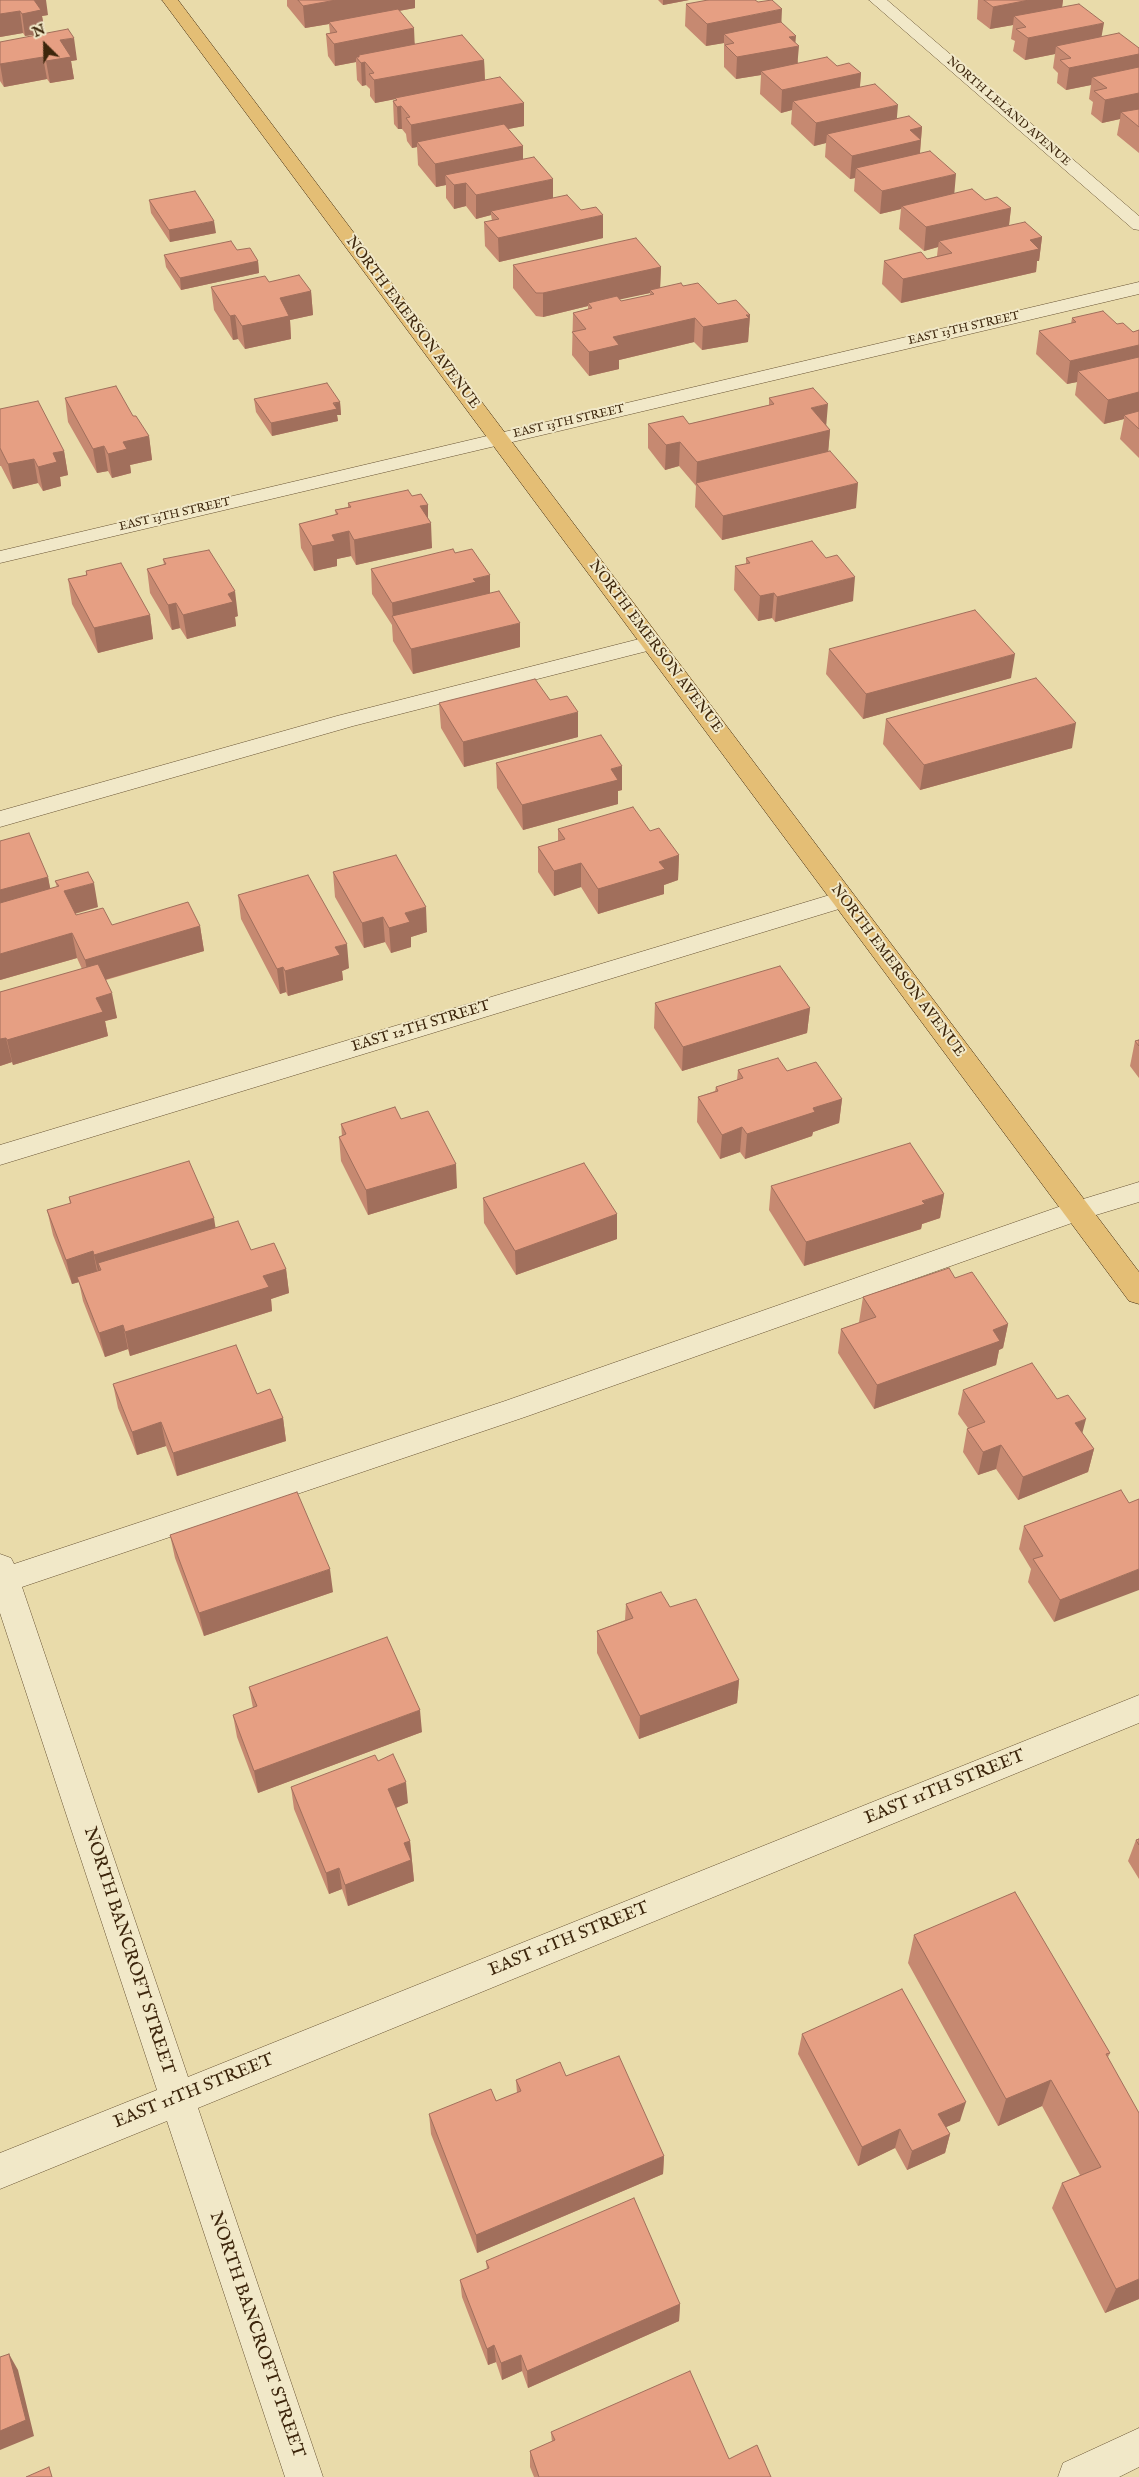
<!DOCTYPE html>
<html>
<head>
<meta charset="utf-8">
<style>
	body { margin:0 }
	#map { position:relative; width:1139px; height:2477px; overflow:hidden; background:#e9dbaa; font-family:"IM FELL English",serif }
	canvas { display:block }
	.north { position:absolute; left:20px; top:20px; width:50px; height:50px; -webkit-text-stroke:4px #f1e8c8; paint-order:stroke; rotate:337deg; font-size:14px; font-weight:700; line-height:20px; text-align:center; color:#3d260c }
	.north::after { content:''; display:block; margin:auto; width:18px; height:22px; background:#3d260c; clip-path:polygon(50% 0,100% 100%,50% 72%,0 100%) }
</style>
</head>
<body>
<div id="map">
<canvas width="1139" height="2477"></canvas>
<div class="north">N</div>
</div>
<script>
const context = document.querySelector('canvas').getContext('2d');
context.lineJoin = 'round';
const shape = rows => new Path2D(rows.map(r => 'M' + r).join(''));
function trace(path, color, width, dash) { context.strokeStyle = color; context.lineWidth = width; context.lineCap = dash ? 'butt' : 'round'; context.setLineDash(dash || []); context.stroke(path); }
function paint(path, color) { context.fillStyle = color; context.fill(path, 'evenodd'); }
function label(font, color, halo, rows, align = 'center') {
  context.font = font + ' "IM FELL English",serif'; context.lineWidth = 4; context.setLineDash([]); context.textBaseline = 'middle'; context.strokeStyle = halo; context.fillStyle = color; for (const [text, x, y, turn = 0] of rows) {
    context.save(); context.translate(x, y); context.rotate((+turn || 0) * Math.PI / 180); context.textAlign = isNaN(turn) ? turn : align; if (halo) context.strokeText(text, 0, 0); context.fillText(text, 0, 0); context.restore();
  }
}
const minor = shape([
	[869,0,887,0,1139,216,1139,230,1133,229,869,0],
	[1139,282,1139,294,0,563,0,551,1139,282],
	[651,636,659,638,662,643,659,648,353,726,0,827,0,811,337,716,651,636],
	[843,891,852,893,855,899,852,905,0,1165,0,1145,843,891],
	[1139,1182,1139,1202,1086,1218,525,1417,22,1587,188,2077,1139,1695,1139,1723,198,2108,323,2477,285,2477,167,2121,0,2189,0,2153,157,2090,0,1613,0,1554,11,1558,14,1564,505,1401,1067,1204,1139,1182],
	[1139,2428,1139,2467,1119,2477,1058,2477,1063,2463,1139,2428]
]);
const major = shape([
	[162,0,178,0,1139,1272,1139,1304,1129,1301,162,0]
]);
const wall = shape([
	[0,0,48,15,42,16,45,33,25,36,23,33,0,37],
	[287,0,415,0,415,8,399,11,415,44,484,60,485,80,524,103,524,126,508,129,523,146,523,159,553,198,603,238,499,262,485,246,484,222,492,221,491,215,476,219,466,206,454,209,446,198,446,185,436,187,418,165,417,147,412,148,407,141,406,134,402,129,398,129,394,124,393,101,396,100,395,99,375,103,370,96,370,89,366,85,362,86,357,80,356,62,335,66,328,56,326,34,330,33,329,24,305,28,287,6],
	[658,0,689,0,663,5],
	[978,0,1063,0,1062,7,1101,37,1139,48,1139,153,1117,135,1120,119,1102,123,1091,114,1093,102,1089,99,1091,85,1066,90,1057,83,1058,73,1053,68,1055,54,1025,60,1013,51,1015,41,1011,39,1013,25,990,29,977,19],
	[686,4,781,23,795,43,798,63,837,66,861,73,860,87,897,118,922,127,920,153,954,193,985,200,1011,208,1009,226,1042,237,1039,261,1037,261,1036,272,901,303,882,284,884,261,927,259,937,256,938,247,924,251,899,229,901,209,880,214,854,191,855,178,850,179,825,157,826,143,814,146,791,124,792,110,781,113,760,94,761,75,736,79,724,67,724,43,706,46,685,26],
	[0,42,77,60,71,61,74,79,50,83,47,79,4,87,0,81],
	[149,200,216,233,170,242,151,213],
	[237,250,258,261,259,273,181,290,166,267,164,255],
	[513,265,661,267,660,288,683,286,718,304,750,315,748,342,702,350,694,342,619,360,619,369,589,376,572,355,573,313,588,309,588,306,543,317,536,316,513,288],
	[650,293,650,295,621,301,619,299],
	[269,282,311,291,313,315,290,320,291,339,245,349,238,339,233,340,214,310,211,287],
	[1072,318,1117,324,1133,332,1139,330,1139,458,1120,439,1124,419,1104,424,1075,395,1077,382,1067,384,1036,354,1039,331,1071,324],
	[65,398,133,416,149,436,152,460,130,465,131,473,112,478,108,471,97,473,68,422],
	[769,398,826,425,830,430,828,452,856,508,722,540,695,507,696,486,679,466,665,470,648,448,648,424,689,424,769,405],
	[254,399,340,402,341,415,337,415,338,421,272,436,256,412],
	[0,409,64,451,68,475,60,477,61,486,43,491,38,483,13,489,1,466,0,466],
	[412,496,428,505,428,519,432,548,356,565,351,556,337,559,337,566,314,571,301,548,299,524,336,515,335,510,348,507,348,503],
	[455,553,490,593,520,647,413,674,393,641,392,625,372,594,371,569],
	[746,558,853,601,775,622,772,618,758,621,734,590,735,566,746,564],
	[163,559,238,616,235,617,236,626,187,639,180,628,172,630,150,593,147,569,164,565],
	[86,571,150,615,153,639,98,653,72,604,68,579,86,575],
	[829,649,1011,678,863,719,826,674],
	[550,700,578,737,464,767,441,728,439,703],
	[886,719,1072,748,920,790,883,744],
	[496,763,622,790,618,791,618,804,523,830,497,788],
	[558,829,650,831,679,855,678,880,664,885,664,894,598,914,581,887,554,896,538,872,538,847,558,841],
	[0,841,48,877,50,889,57,887,55,881,98,907,75,914,76,915,112,925,200,926,204,951,106,980,117,1018,105,1021,108,1036,13,1065,12,1062,0,1066,0,992,82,969,77,958,0,980],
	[333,872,427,932,411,937,411,947,391,953,385,942,364,948,335,897],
	[238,895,349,968,342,971,343,980,288,996,286,992,280,994,241,919],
	[655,1003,810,1008,807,1033,682,1071,654,1028],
	[1139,1040,1139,1078,1130,1066,1135,1041],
	[738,1070,787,1071,842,1099,839,1123,813,1132,812,1136,745,1159,740,1152,720,1159,697,1122,698,1097,715,1091,716,1087,737,1080],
	[401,1119,457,1188,368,1215,341,1161,339,1137,342,1136,341,1124],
	[771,1186,944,1194,940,1218,922,1224,921,1229,804,1266,769,1210],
	[69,1197,216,1228,251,1250,286,1269,289,1293,271,1299,272,1311,130,1356,128,1349,105,1357,83,1301,79,1282,72,1284,53,1235,47,1210,70,1204],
	[483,1198,617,1214,617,1239,516,1275,484,1223],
	[955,1278,1008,1324,1003,1348,999,1350,996,1365,874,1409,838,1353,841,1329,860,1322,859,1322,863,1297],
	[113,1384,257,1394,283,1418,286,1441,177,1476,166,1446,137,1455,118,1408],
	[963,1390,1082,1433,1094,1449,1088,1472,1018,1500,996,1469,978,1475,963,1452,967,1429,968,1428,958,1414],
	[1121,1490,1054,1622,1028,1582,1031,1569,1019,1549,1024,1526],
	[170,1535,333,1592,204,1636,175,1558],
	[626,1604,739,1680,737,1703,639,1739,597,1653,597,1631,625,1620],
	[249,1687,422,1732,258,1793,237,1737,233,1715,253,1708],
	[378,1761,408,1803,396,1808,410,1841,414,1881,348,1906,342,1889,329,1894,294,1809,291,1787],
	[1139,1839,1139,1879,1128,1861,1136,1840],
	[914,1935,1110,2053,1108,2057,1139,2299,1105,2313,1052,2208,1062,2183,1080,2175,1042,2106,998,2126,908,1963],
	[802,2034,960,2121,946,2127,950,2134,945,2153,907,2170,895,2148,858,2166,798,2054],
	[566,2076,664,2156,663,2174,477,2253,431,2134,429,2114,496,2101,517,2093,516,2080],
	[486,2261,680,2304,679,2321,528,2388,522,2371,502,2380,496,2362,488,2365,462,2297,460,2280,487,2269],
	[551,2432,729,2459,771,2477,534,2477,530,2467,530,2451,552,2442]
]);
const shadedWall = shape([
	[32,0,46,0,48,15,42,16,45,33,25,36,22,14],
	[336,0,415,0,415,8,330,23,329,22,329,24,305,28,303,6],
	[663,0,689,0,663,5],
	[1029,0,1063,0,1061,15,1014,16,1013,25,990,29,993,7],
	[782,9,781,31,724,34,724,43,706,46,707,24],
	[20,11,23,33,0,37,0,14],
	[1104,23,1100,45,1056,46,1055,54,1025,60,1028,38],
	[414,28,415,51,359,55,359,61,356,57,356,62,335,66,334,44],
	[796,36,795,47,799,46,797,68,761,71,761,75,736,79,737,57,789,37],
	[74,38,77,60,71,61,74,79,50,83,46,61,60,40],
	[1139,54,1139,75,1092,77,1091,85,1066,90,1069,68],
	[43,57,47,79,4,87,0,64],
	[484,60,485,82,375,103,374,80],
	[365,62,366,85,362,86,361,63],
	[861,73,859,96,793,101,792,110,781,113,782,90],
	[1139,93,1139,115,1121,112,1120,119,1102,123,1105,100],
	[524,103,524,126,420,146,417,142,417,147,412,148,411,125],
	[898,105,896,128,827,134,826,143,814,146,816,123],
	[401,106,402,129,398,129,397,107],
	[922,127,919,163,856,168,855,178,850,179,852,156,910,130],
	[523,146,523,168,445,175,446,185,436,187,435,164],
	[956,174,954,197,902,206,901,209,880,214,882,191],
	[553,179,553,203,491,211,491,215,476,219,476,195],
	[466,183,466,206,454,209,454,185],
	[1011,208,1008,232,939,241,938,247,924,251,926,227],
	[603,215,603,238,499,262,498,238],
	[214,221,216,233,170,242,169,230],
	[1042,237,1039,261,1037,261,1036,272,901,303,903,279,1030,240],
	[258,261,259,273,181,290,180,278],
	[661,267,660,290,650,290,650,293,590,306,588,303,588,306,543,317,543,293],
	[311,291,313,315,290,320,291,339,245,349,242,326,280,298],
	[235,315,238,339,233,340,230,316],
	[750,315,748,342,702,350,703,327],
	[695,318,694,342,619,360,619,369,589,376,589,352,613,337],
	[1139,345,1139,367,1078,371,1077,382,1067,384,1070,361],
	[1139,392,1139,415,1124,415,1124,419,1104,424,1108,400],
	[340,402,341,415,337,415,338,421,272,436,271,423],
	[828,404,826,428,811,408],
	[830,430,828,454,696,483,696,486,697,462],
	[149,436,152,460,130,465,131,473,112,478,108,454,123,442],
	[680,442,679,466,665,470,666,445],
	[104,446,108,471,97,473,93,449],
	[64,451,68,475,60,477,61,486,43,491,38,467,53,453],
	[34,459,38,483,13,489,8,464],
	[858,483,856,508,722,540,723,516],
	[428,505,428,524,431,523,432,548,356,565,354,540,420,506],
	[349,531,351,556,337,559,337,566,314,571,312,546,332,535],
	[490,575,490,600,393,618,392,603,473,579],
	[855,577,853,601,775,622,777,597],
	[235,591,238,616,235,617,236,626,187,639,183,615,228,594],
	[774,593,772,618,758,621,760,596],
	[176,603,180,628,172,630,168,605],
	[150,615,153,639,98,653,94,628],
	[520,623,520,647,413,674,411,649],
	[1015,654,1011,678,863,719,866,694],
	[578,712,578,737,464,767,463,742],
	[1076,723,1072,748,920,790,924,765],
	[622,766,622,790,618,791,618,804,523,830,522,805,611,769],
	[679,855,678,880,664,885,664,894,598,914,598,889,659,862],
	[581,863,581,887,554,896,554,871],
	[48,877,53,902,0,916,0,890],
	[94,883,98,907,69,915,64,891],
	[426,907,427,932,411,937,411,947,391,953,389,928,405,913],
	[383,917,385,942,364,948,362,923],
	[200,926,204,951,90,984,85,960],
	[72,933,77,958,0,980,0,954],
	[347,944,349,968,342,971,343,980,288,996,285,971,335,947],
	[283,967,286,992,280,994,277,969],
	[112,993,117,1018,105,1021,108,1036,13,1065,7,1040,96,998],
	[810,1008,807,1033,682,1071,683,1047],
	[6,1038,12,1062,0,1066,0,1039],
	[842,1099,839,1123,813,1132,812,1136,745,1159,747,1134,813,1108],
	[742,1127,740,1152,720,1159,722,1135],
	[456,1164,457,1188,368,1215,366,1190],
	[944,1194,940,1218,922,1224,921,1229,804,1266,806,1242],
	[617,1214,617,1239,516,1275,515,1251],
	[214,1218,218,1243,101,1270,98,1263,102,1279,100,1279,94,1255],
	[93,1251,98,1276,77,1277,79,1282,72,1284,66,1260],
	[286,1269,289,1293,271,1299,272,1311,130,1356,125,1332,263,1276],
	[1008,1324,1003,1348,999,1350,996,1365,874,1409,877,1385,993,1330],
	[123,1325,128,1349,105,1357,99,1333],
	[283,1418,286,1441,177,1476,173,1453],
	[1086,1419,1080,1442,1075,1423],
	[161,1422,166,1446,137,1455,132,1432],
	[1001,1445,996,1469,978,1475,983,1452],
	[1094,1449,1088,1472,1018,1500,1023,1477],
	[330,1569,333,1592,204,1636,199,1613],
	[1139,1569,1139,1590,1054,1622,1060,1600],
	[739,1680,737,1703,639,1739,640,1716],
	[420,1710,422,1732,258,1793,254,1771],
	[406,1782,408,1803,390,1810,388,1789],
	[410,1841,414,1881,348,1906,345,1885,404,1843],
	[339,1868,342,1889,329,1894,326,1873],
	[1051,2080,1042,2106,998,2126,1006,2099],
	[966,2102,960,2121,933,2133,938,2114],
	[900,2129,895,2148,858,2166,862,2147],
	[950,2134,945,2153,907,2170,912,2151],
	[664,2156,663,2174,477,2253,476,2235],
	[1139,2279,1139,2299,1105,2313,1116,2289],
	[680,2304,679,2321,528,2388,527,2371],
	[494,2345,496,2362,488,2365,487,2349],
	[9,2354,18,2370,34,2436,0,2450,0,2431],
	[521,2355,522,2371,502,2380,501,2363]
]);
const building = shape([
	[0,0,34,0,41,10,22,14,20,11,0,14,0,0],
	[298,0,336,0,303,6,298,0],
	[708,0,755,0,758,2,772,0,782,9,707,24,686,4,708,0],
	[984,0,1029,0,993,7,984,0],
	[1079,4,1104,23,1028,38,1016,29,1026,27,1014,16,1079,4],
	[398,9,414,28,334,44,326,34,337,32,329,22,398,9],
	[781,22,796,36,789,37,799,46,737,57,725,45,734,43,724,34,781,22],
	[68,29,74,38,60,40,71,57,46,61,43,57,0,64,0,42,68,29],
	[1119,33,1139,48,1139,54,1069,68,1060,60,1071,58,1056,46,1119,33],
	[462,35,484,60,374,80,369,74,374,73,365,62,361,63,356,57,359,57,359,55,462,35],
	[827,57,837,66,849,63,861,73,782,90,761,71,827,57],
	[1139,67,1139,93,1105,100,1094,91,1107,88,1092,77,1139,67],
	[500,77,524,103,411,125,406,118,410,117,401,106,397,107,393,101,397,100,395,98,500,77],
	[875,84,898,105,816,123,793,101,875,84],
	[1139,109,1139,127,1121,112,1139,109],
	[909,116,922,127,910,130,921,140,852,156,827,134,909,116],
	[504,124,523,146,435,164,417,142,504,124],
	[930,151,956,174,882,191,856,168,930,151],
	[534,157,553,179,476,195,466,183,454,185,445,175,534,157],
	[972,189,985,200,997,197,1011,208,926,227,902,206,972,189],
	[195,191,214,221,169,230,149,200,195,191],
	[567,195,581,210,596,207,603,215,498,238,484,222,499,219,491,211,567,195],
	[1025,222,1042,237,1030,240,1039,249,903,279,884,261,921,252,927,259,952,253,939,241,1025,222],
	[636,238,661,267,543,293,536,293,513,265,636,238],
	[231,241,237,250,250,248,258,261,180,278,164,255,231,241],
	[299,275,311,291,280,298,289,316,242,326,235,315,230,316,211,287,265,276,269,282,299,275],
	[681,283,683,286,698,283,718,304,736,300,750,315,746,315,749,318,703,327,695,318,613,337,619,345,589,352,572,332,586,329,573,313,592,308,588,303,617,296,621,301,654,294,650,290,681,283],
	[1103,311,1117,324,1123,323,1133,332,1139,330,1139,345,1070,361,1039,331,1076,322,1072,318,1103,311],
	[1139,357,1139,392,1108,400,1078,371,1139,357],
	[327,383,340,402,333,403,337,409,271,423,254,399,327,383],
	[116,386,133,416,136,416,149,436,123,442,127,449,108,454,104,446,93,449,65,398,116,386],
	[813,388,828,404,811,408,830,430,697,462,680,442,666,445,648,424,683,416,689,424,774,404,769,398,813,388],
	[38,401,64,451,53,453,57,462,38,467,34,459,8,464,0,448,0,409,38,401],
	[1139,411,1139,429,1124,415,1139,411],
	[830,451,858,483,723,516,696,483,830,451],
	[408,490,412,496,421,494,428,505,420,506,431,523,354,540,349,531,332,535,335,541,312,546,299,524,338,514,335,510,351,507,348,503,408,490],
	[812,541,826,558,837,555,855,577,777,597,774,593,760,596,735,566,750,563,746,558,812,541],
	[453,549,455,553,472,549,490,575,473,579,476,582,392,603,371,569,453,549],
	[209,550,235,591,228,594,233,602,183,615,176,603,168,605,147,569,166,564,163,559,209,550],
	[121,563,150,615,94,628,68,579,87,575,86,571,121,563],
	[499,591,520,623,411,649,392,616,499,591],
	[975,610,1015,654,866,694,829,649,975,610],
	[1036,678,1076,723,924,765,886,719,1036,678],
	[535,679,550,700,567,696,578,712,463,742,439,703,535,679],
	[601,735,622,766,611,769,618,780,522,805,496,763,601,735],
	[633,807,650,831,659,828,679,855,659,862,665,869,598,889,581,863,554,871,538,847,565,839,558,829,633,807],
	[29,833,48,877,0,890,0,841,29,833],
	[396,855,426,907,405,913,410,922,389,928,383,917,362,923,333,872,396,855],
	[88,872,94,883,64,891,76,915,103,908,112,925,188,902,200,926,85,960,72,933,0,954,0,903,59,886,55,881,88,872],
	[308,875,347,944,335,947,340,955,285,971,283,967,277,969,238,895,308,875],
	[98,964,112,993,96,998,103,1012,7,1040,6,1038,0,1039,0,992,98,964],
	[780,966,810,1008,683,1047,655,1003,780,966],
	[1139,1040,1139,1046,1135,1041,1139,1040],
	[778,1058,787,1071,816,1062,842,1099,813,1108,815,1112,747,1134,742,1127,722,1135,698,1097,718,1091,716,1087,743,1078,738,1070,778,1058],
	[395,1107,401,1119,428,1111,456,1164,366,1190,339,1137,346,1134,341,1124,395,1107],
	[910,1143,944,1194,922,1201,925,1204,806,1242,771,1186,910,1143],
	[189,1161,214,1218,94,1255,93,1251,66,1260,47,1210,71,1203,69,1197,189,1161],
	[584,1163,617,1214,515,1251,483,1198,584,1163],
	[238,1221,251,1250,274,1243,286,1269,263,1276,269,1287,125,1332,123,1325,99,1333,77,1277,101,1270,98,1263,238,1221],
	[949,1268,955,1278,972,1272,1008,1324,993,1330,1000,1341,877,1385,841,1329,876,1317,863,1297,949,1268],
	[236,1345,257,1394,270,1389,283,1418,173,1453,161,1422,132,1432,113,1384,236,1345],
	[1032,1363,1057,1399,1068,1395,1086,1419,1075,1423,1094,1449,1023,1477,1001,1445,983,1452,967,1429,985,1422,963,1390,1032,1363],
	[1121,1490,1129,1503,1139,1499,1139,1569,1060,1600,1033,1559,1043,1556,1024,1526,1121,1490],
	[297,1492,330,1569,199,1613,170,1535,297,1492],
	[661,1592,670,1607,696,1599,739,1680,640,1716,597,1631,633,1618,626,1604,661,1592],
	[387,1637,420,1710,254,1771,233,1715,257,1706,249,1687,387,1637],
	[393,1754,406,1782,388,1789,410,1841,404,1843,411,1860,345,1885,339,1868,326,1873,291,1787,375,1755,378,1761,393,1754],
	[1139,1839,1139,1845,1136,1840,1139,1839],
	[1015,1892,1110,2053,1106,2054,1139,2113,1139,2279,1116,2289,1062,2183,1101,2167,1051,2080,1006,2099,914,1935,1015,1892],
	[902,1989,966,2102,938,2114,950,2134,912,2151,900,2129,862,2147,802,2034,902,1989],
	[619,2056,664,2156,476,2235,429,2114,491,2089,496,2101,521,2091,516,2080,560,2062,566,2076,619,2056],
	[634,2198,680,2304,527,2371,521,2355,501,2363,494,2345,487,2349,460,2280,489,2268,486,2261,634,2198],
	[9,2354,26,2420,0,2431,0,2357,9,2354],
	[690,2371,729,2459,757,2445,771,2477,539,2477,530,2451,555,2440,551,2432,690,2371],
	[49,2467,52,2477,26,2477,49,2467]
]);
const farStreetnames = [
	["NORTH LELAND AVENUE",1008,112,41],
	["EAST 13TH STREET",964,329,-13],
	["EAST 13TH STREET",569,422,-13],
	["EAST 13TH STREET",175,515,-13]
];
const streetNames = [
	["NORTH EMERSON AVENUE",412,323,53],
	["NORTH EMERSON AVENUE",655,647,53],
	["NORTH EMERSON AVENUE",897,971,53],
	["EAST 12TH STREET",421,1027,-17]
];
const nearStreetnames = [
	["EAST 11TH STREET",945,1788,-22],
	["EAST 11TH STREET",569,1940,-22],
	["NORTH BANCROFT STREET",128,1951,72],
	["EAST 11TH STREET",194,2092,-22],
	["NORTH BANCROFT STREET",256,2335,71]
];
trace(minor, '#685334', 1);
trace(major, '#3d260c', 1);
paint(minor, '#f1e8c8');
paint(major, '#e4be75');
paint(wall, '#c68971');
paint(shadedWall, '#a16f5c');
paint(building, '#e69f83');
trace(building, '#a16f5c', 1);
label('12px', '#3d260c', '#f1e8c8', farStreetnames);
label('15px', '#3d260c', '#f1e8c8', streetNames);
label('18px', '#3d260c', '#f1e8c8', nearStreetnames);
</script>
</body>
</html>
